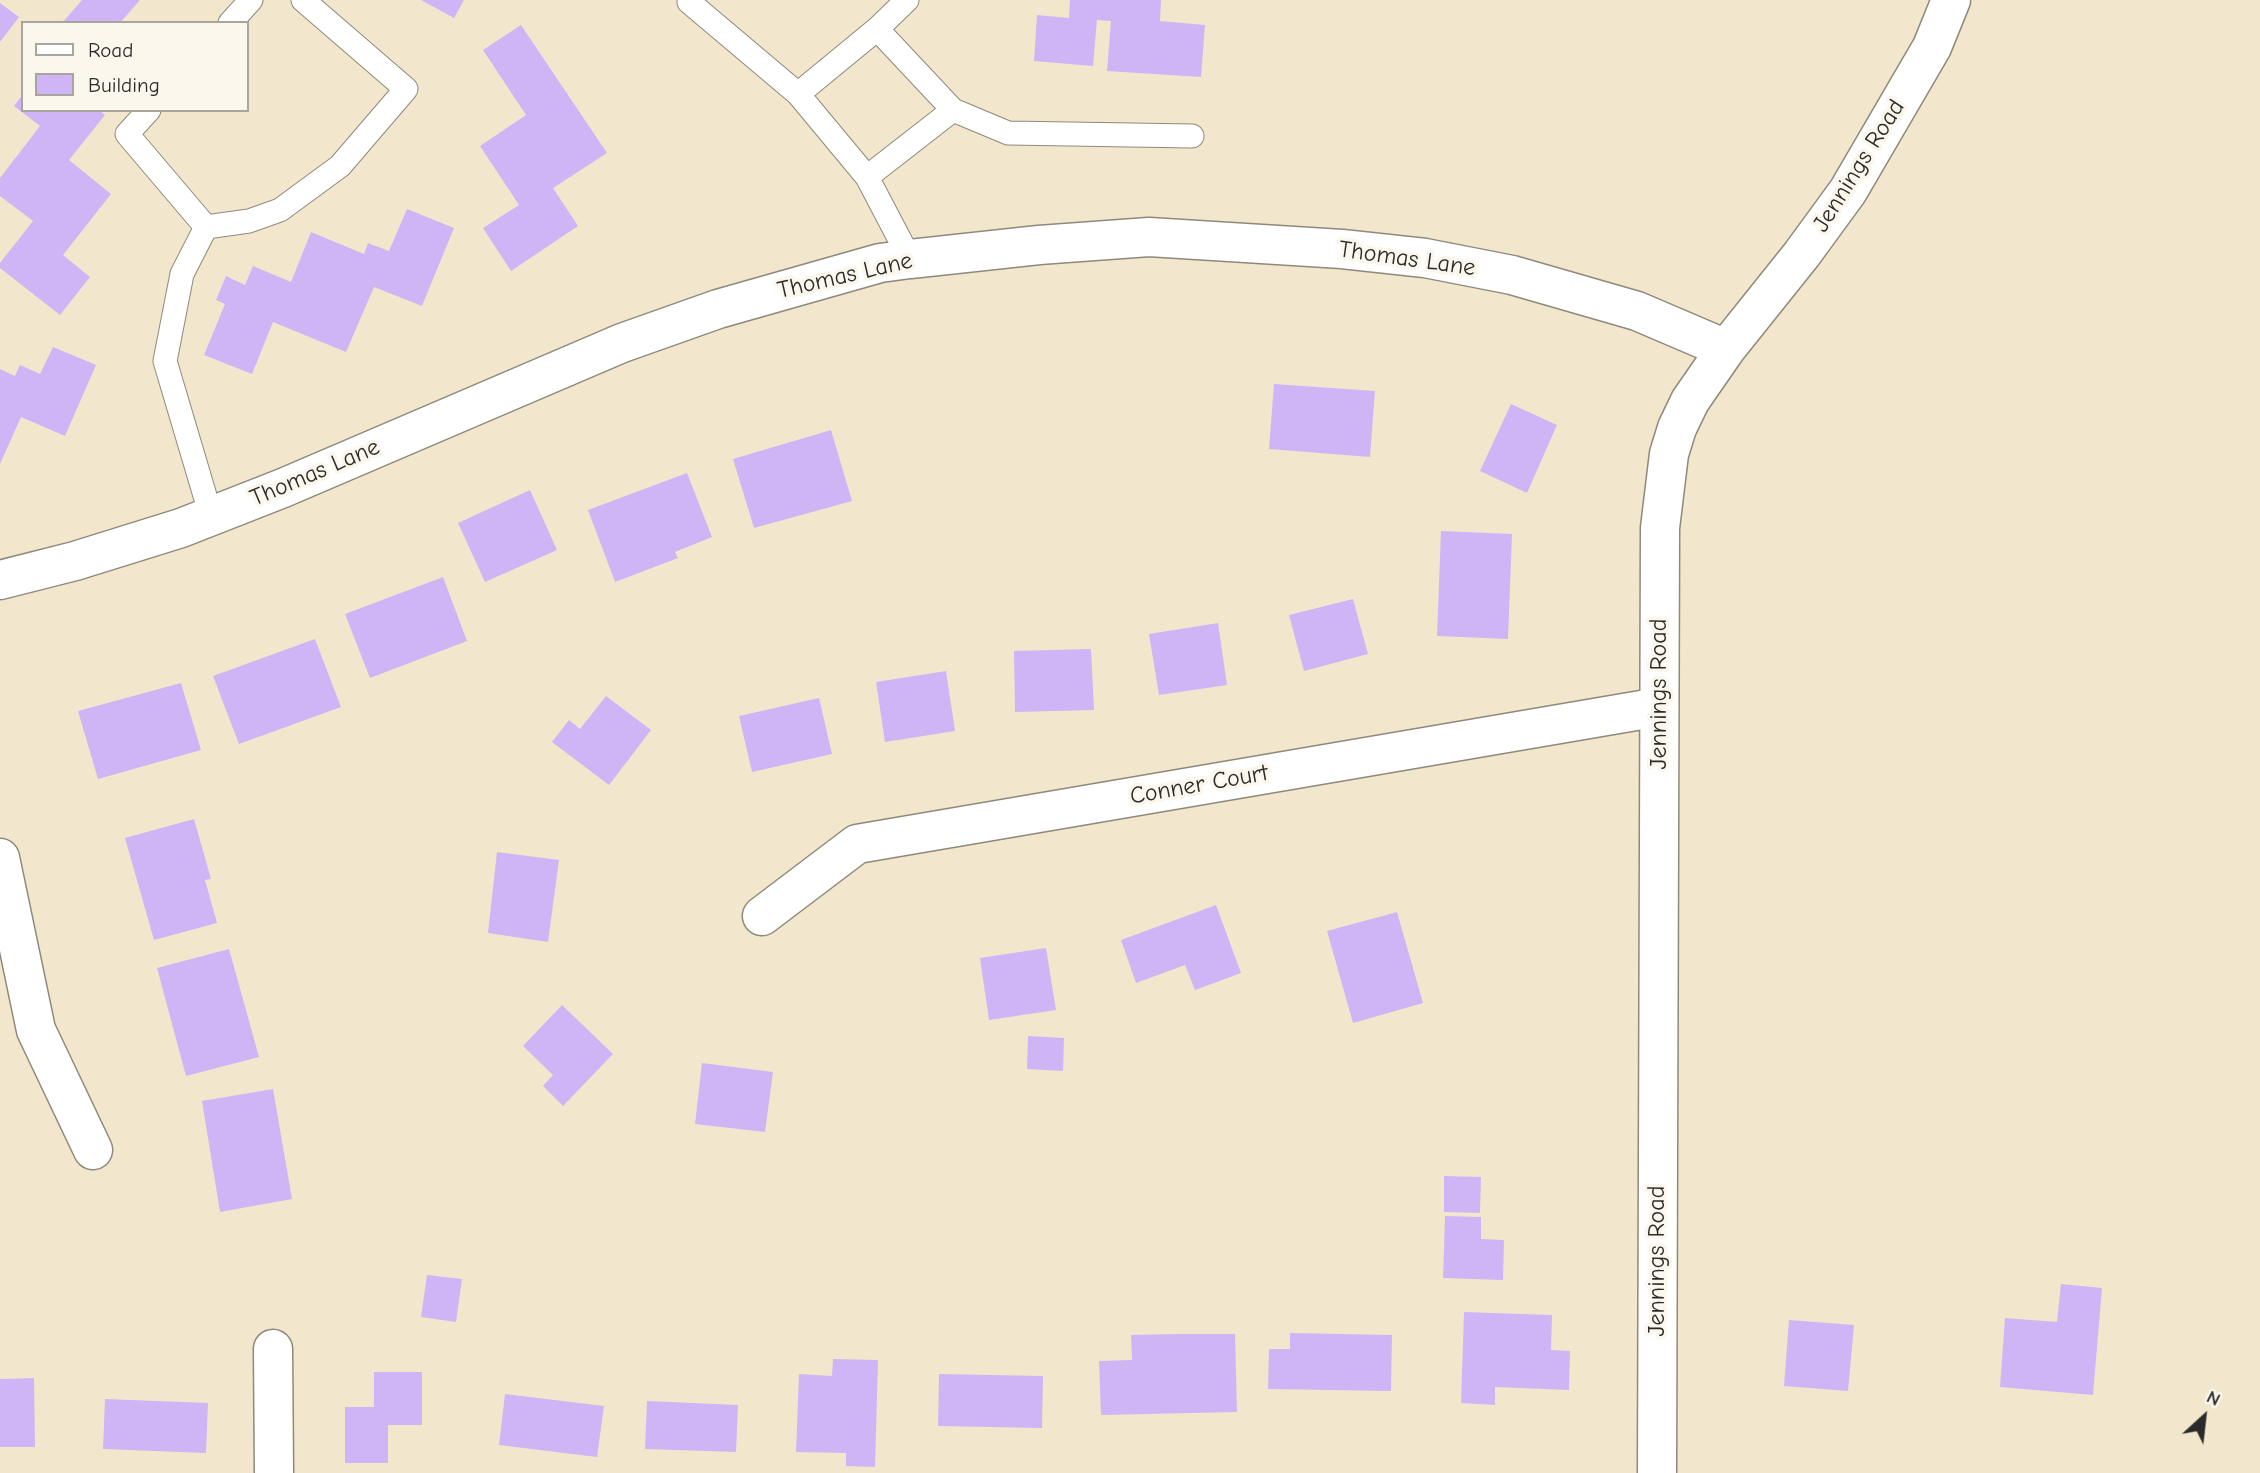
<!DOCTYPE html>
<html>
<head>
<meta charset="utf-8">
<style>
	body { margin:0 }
	#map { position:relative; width:2260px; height:1473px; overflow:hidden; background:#f2e7cc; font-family:"Comic Neue",sans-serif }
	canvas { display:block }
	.legend { position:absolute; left:21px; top:21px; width:228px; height:91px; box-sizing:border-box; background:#fbf7ec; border:2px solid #a8a59f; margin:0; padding:9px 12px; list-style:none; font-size:21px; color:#2b2b2b }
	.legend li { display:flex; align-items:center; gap:14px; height:35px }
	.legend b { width:35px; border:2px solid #a8a59f }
	.north { position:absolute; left:2169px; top:1382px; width:70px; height:70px; -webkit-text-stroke:5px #fbf7ec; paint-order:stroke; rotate:27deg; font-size:19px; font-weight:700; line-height:28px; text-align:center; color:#2b2b2b }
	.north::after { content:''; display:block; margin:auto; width:24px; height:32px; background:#2b2b2b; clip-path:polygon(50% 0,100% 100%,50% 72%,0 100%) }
</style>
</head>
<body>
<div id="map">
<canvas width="2260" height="1473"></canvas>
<ul class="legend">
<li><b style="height:9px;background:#fff"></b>Road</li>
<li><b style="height:19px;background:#cfb5f6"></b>Building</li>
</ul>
<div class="north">N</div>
</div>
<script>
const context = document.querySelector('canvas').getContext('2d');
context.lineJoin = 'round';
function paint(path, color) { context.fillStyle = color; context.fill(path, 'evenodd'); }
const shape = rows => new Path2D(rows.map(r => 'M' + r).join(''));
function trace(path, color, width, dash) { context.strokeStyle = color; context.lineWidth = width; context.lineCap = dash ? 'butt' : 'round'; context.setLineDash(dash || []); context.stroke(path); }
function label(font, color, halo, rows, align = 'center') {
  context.font = font + ' "Comic Neue",sans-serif'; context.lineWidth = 7; context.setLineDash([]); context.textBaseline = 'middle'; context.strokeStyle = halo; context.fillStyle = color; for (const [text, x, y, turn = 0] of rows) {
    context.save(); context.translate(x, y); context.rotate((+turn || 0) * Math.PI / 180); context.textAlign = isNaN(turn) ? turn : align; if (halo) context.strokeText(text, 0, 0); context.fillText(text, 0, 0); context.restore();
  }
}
const building = shape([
	[82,0,140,0,120,23,62,23],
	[421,0,464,0,454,18],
	[1070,0,1161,0,1160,21,1205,25,1201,77,1107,71,1111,21,1097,20,1093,66,1034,61,1037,15,1069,18],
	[0,3,19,17,0,42],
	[521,25,607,153,553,188,578,226,511,271,483,228,519,205,480,146,526,115,483,50],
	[23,94,23,110,99,110,105,115,69,160,111,194,63,255,90,277,60,315,0,268,0,263,33,221,0,196,0,178,40,126,14,106],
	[407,209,454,228,422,306,374,287,346,352,273,322,252,374,204,355,225,304,216,300,226,276,245,285,253,266,291,282,311,232,364,254,368,243,389,251],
	[53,347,96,365,65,436,21,417,0,464,0,369,15,376,20,365,40,374],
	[1274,384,1375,391,1370,457,1269,449],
	[1511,404,1557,425,1527,493,1480,471],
	[831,430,852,501,754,528,733,459],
	[687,473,712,537,675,552,678,558,615,582,588,510],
	[530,490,557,550,485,582,458,523],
	[1441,531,1512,534,1508,639,1437,636],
	[443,577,467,641,370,678,345,614],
	[1353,599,1368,654,1304,671,1289,615],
	[1218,623,1227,685,1159,695,1149,634],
	[315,639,341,707,239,744,213,676],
	[1091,649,1094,710,1015,712,1014,651],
	[946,671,955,731,885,742,876,682],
	[181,683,201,750,98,779,78,711],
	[606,696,651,730,609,785,552,742,569,720,580,729],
	[819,698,832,754,752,772,739,716],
	[194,819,211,879,205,880,217,923,154,940,125,838],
	[497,852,559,860,548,942,488,933],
	[1216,905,1241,973,1195,990,1185,965,1136,983,1121,940],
	[1397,912,1423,1003,1353,1023,1327,931],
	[1046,948,1056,1010,989,1020,980,958],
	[229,949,259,1057,186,1076,157,968],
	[562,1005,613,1054,563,1106,543,1086,553,1075,523,1046],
	[1028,1036,1064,1038,1063,1071,1027,1069],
	[702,1063,773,1072,765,1132,695,1124],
	[273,1089,292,1199,220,1212,202,1101],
	[1444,1176,1481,1177,1480,1213,1444,1212],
	[1445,1216,1481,1217,1481,1239,1504,1240,1503,1280,1443,1278],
	[427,1275,462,1279,456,1322,421,1317],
	[2061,1284,2102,1288,2093,1395,2000,1387,2005,1318,2057,1322],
	[1464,1312,1552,1315,1551,1350,1570,1351,1569,1390,1495,1387,1495,1405,1461,1403],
	[1789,1320,1854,1325,1848,1391,1784,1386],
	[1290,1333,1392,1335,1391,1391,1268,1389,1269,1349,1290,1349],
	[1176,1334,1235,1334,1237,1412,1101,1415,1099,1361,1132,1360,1131,1335],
	[833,1359,878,1360,875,1467,846,1466,846,1453,796,1452,799,1374,832,1376],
	[374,1372,422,1372,422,1425,388,1425,388,1463,345,1463,345,1407,374,1407],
	[939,1374,1043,1376,1042,1428,938,1426],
	[34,1378,35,1447,0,1447,0,1379],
	[505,1394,604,1406,597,1457,499,1445],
	[105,1399,208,1403,206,1453,103,1449],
	[647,1401,738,1405,736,1452,645,1449]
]);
const service = shape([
	[689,2,798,94,867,177,910,259],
	[230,23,251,0],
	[877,29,953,110,1008,133,1192,136],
	[798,94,877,29,907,0],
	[149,110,127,134,206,227],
	[867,177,953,110],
	[206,227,249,221,280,210,340,166,406,89,303,0],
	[206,227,182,274,165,361,211,516]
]);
const minor = shape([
	[0,580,75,561,181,528,283,488,622,343,718,309,880,263,910,259,1039,245,1149,237,1342,249,1425,258,1512,275,1637,311,1726,349],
	[0,858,36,1030,93,1150],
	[762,916,857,844,1659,707],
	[273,1349,274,1473],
	[1657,1473,1660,528,1669,454,1677,428,1690,401,1726,349,1802,254,1848,191,1932,47,1951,0]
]);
const streetNames = [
	["Jennings Road",1859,166,-58],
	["Thomas Lane",1407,259,8],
	["Thomas Lane",845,276,-13],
	["Thomas Lane",315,473,-23],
	["Jennings Road",1659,694,-90],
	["Conner Court",1199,785,-10],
	["Jennings Road",1657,1261,-90]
];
paint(building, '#cfb5f6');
trace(service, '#8e897c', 25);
trace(minor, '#8e897c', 41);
trace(service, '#fff', 23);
trace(minor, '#fff', 38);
label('24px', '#2b2b2b', '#fbf7ec', streetNames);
</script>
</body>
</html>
